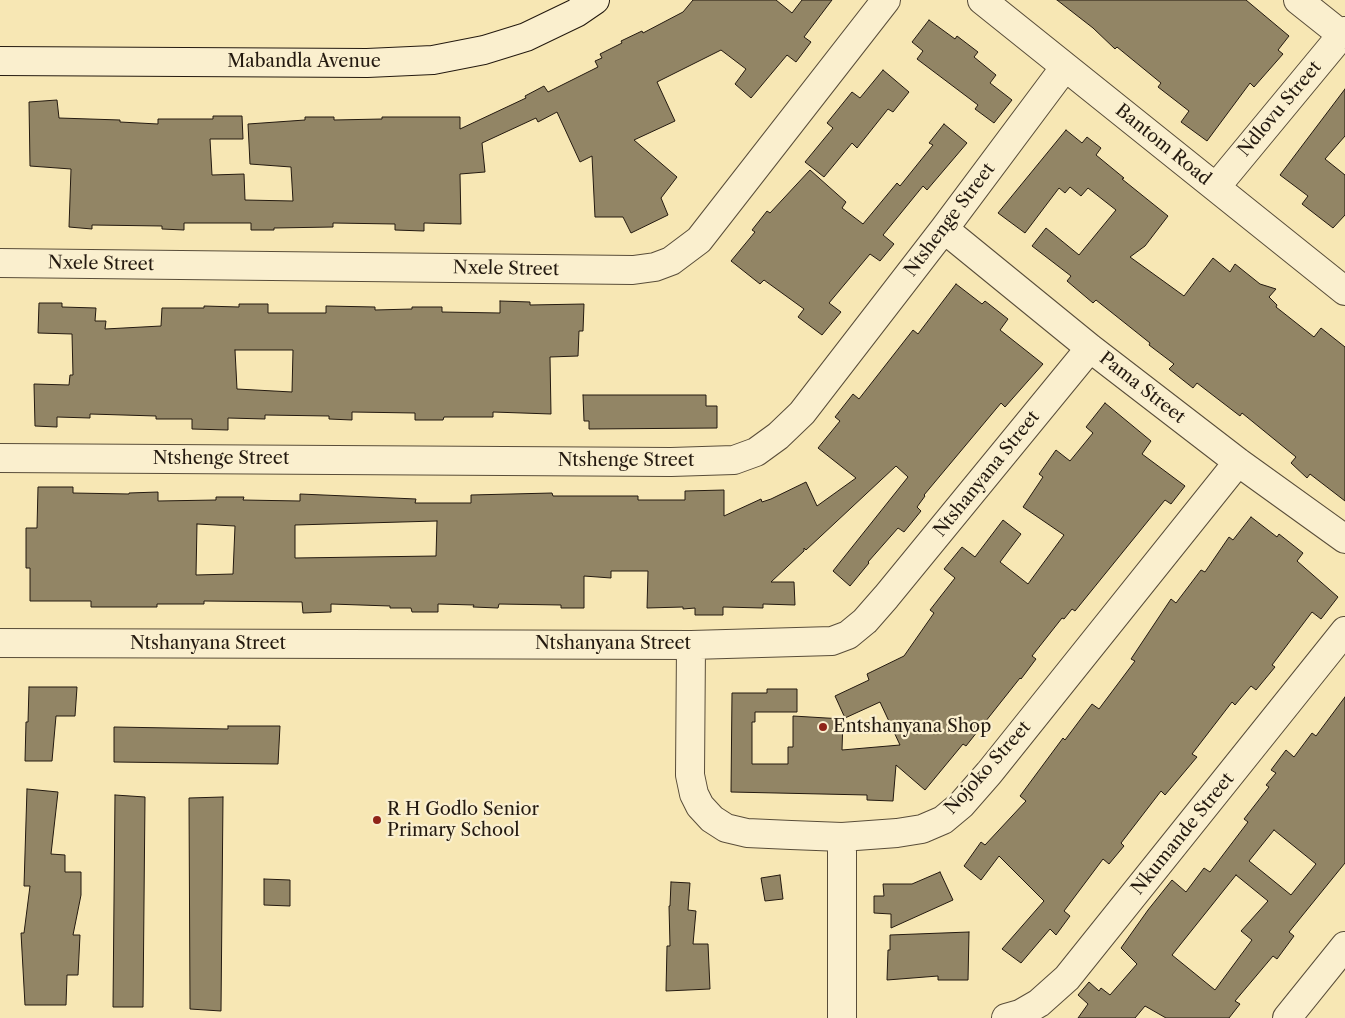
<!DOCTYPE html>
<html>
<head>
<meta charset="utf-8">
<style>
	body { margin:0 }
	canvas { display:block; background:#f7e7b4 }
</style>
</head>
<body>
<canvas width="1345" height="1018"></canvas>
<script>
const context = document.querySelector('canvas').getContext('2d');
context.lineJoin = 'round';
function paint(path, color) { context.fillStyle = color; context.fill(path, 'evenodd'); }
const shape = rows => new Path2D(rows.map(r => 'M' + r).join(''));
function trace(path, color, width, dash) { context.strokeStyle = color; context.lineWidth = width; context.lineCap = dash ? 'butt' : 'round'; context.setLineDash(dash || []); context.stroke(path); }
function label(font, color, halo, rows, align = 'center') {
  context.font = font + ' "Libre Caslon Text",serif'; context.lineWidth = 4.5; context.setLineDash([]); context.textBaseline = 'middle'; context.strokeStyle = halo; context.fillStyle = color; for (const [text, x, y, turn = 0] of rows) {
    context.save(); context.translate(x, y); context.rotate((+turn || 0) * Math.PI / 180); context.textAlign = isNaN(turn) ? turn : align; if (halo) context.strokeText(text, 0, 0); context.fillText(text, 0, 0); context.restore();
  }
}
const building = shape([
	[693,0,776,0,792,13,802,0,832,0,804,37,811,42,796,62,787,55,751,98,735,84,746,69,721,50,657,82,675,121,634,140,677,177,661,198,668,215,631,233,623,217,595,217,592,156,580,162,557,112,538,122,536,118,482,143,485,172,460,174,461,224,424,223,424,231,395,230,395,224,333,223,333,227,274,228,274,230,251,230,251,223,184,223,184,230,162,229,162,226,92,225,92,229,69,227,71,169,30,166,29,102,57,100,59,118,120,120,120,122,158,124,158,119,213,119,213,116,242,116,243,139,210,139,212,175,244,174,245,200,293,201,291,167,250,164,248,124,305,120,305,117,334,117,334,120,382,119,382,117,460,117,460,129,526,98,525,96,544,86,548,92,598,67,595,61,602,58,600,54,622,43,621,41,642,31,643,33,683,12,693,0],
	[1057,0,1246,0,1289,36,1278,50,1283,54,1254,87,1250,83,1207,141,1181,122,1189,111,1158,87,1161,83,1117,47,1115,49,1093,28,1057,0],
	[929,20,955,39,957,36,978,52,974,57,996,75,990,83,1012,100,994,123,975,109,978,105,917,59,923,51,912,42,929,20],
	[883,70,909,92,893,112,888,109,857,148,852,143,824,177,805,162,833,128,827,123,852,92,860,98,883,70],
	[1345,89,1345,136,1325,159,1345,175,1345,215,1333,228,1302,204,1308,196,1280,175,1345,89],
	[944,124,967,143,927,190,923,186,883,235,894,244,880,261,870,254,829,303,841,312,822,335,798,317,804,309,764,280,760,284,731,261,755,232,752,230,767,211,770,213,810,170,846,202,842,208,863,224,897,183,900,186,933,145,929,143,944,124],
	[1066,130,1082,143,1087,137,1101,148,1096,155,1124,178,1122,179,1168,216,1145,246,1130,257,1184,296,1213,258,1230,272,1235,264,1260,284,1276,289,1269,297,1277,305,1276,307,1314,337,1321,328,1345,347,1345,501,1310,474,1307,478,1291,463,1296,457,1242,413,1240,416,1197,383,1193,388,1169,369,1174,364,1149,345,1150,343,1096,300,1093,303,1067,281,1071,276,1032,246,1046,228,1079,255,1116,210,1088,188,1081,196,1070,187,1065,193,1059,188,1025,233,998,213,1066,130],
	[956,284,982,304,985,301,1008,319,1000,330,1043,364,1005,407,1001,403,924,495,925,496,917,507,921,511,904,532,898,528,868,562,869,563,850,586,833,571,908,477,896,466,806,550,804,548,804,551,771,582,794,582,795,605,763,604,763,608,723,607,723,615,695,615,695,608,683,609,683,607,647,608,648,571,611,571,611,578,584,576,584,608,561,608,561,605,499,604,498,608,473,607,474,605,438,604,438,612,412,612,411,608,390,608,390,606,331,604,331,612,303,613,302,602,204,601,204,604,157,604,157,607,91,607,91,601,30,601,30,568,26,568,26,528,37,528,38,487,73,487,73,493,129,494,129,493,158,492,158,501,216,500,216,497,244,497,243,500,300,501,300,494,416,499,415,503,471,503,471,495,552,493,553,496,638,496,638,500,685,500,685,491,724,490,724,516,761,499,762,502,771,499,806,482,817,506,856,478,818,448,840,421,835,417,853,394,859,399,913,330,918,334,956,284],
	[437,521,436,556,295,558,295,525,437,521],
	[197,524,235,526,233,574,196,575,197,524],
	[500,301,530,302,530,305,584,304,583,331,579,331,578,356,550,357,551,414,493,412,493,417,444,417,443,420,415,420,415,413,352,412,352,420,329,419,329,416,265,415,265,419,228,418,228,430,192,429,192,419,156,419,156,416,90,414,90,418,57,417,57,427,35,426,34,384,69,385,70,375,73,375,72,334,38,333,39,303,62,303,62,307,96,308,95,321,106,321,105,329,161,326,162,308,204,308,204,306,239,307,239,304,268,304,268,313,326,313,326,306,375,307,375,310,412,309,412,307,442,307,442,312,500,313,500,301],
	[235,350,293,350,292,392,237,389,235,350],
	[583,395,706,395,706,406,717,406,717,428,589,429,589,421,584,421,583,395],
	[1105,403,1151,441,1142,454,1185,486,1171,504,1165,500,1075,611,1072,609,1064,619,1062,618,1032,656,1036,659,1021,679,1020,678,966,746,963,744,925,790,896,765,893,801,867,800,867,795,731,792,732,693,767,693,767,689,797,689,797,712,755,712,755,722,752,722,752,764,788,764,788,747,793,747,793,716,843,719,842,750,900,745,880,702,845,718,835,696,869,680,867,674,904,656,934,613,930,610,955,578,944,569,962,547,975,557,1003,520,1021,534,1000,562,1028,584,1064,535,1023,507,1043,477,1039,474,1056,450,1070,461,1093,433,1086,427,1105,403],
	[1251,517,1277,537,1279,534,1303,553,1297,561,1338,597,1321,619,1312,612,1272,665,1275,667,1256,690,1251,686,1235,705,1232,702,1192,754,1197,757,1165,795,1161,791,1121,843,1124,846,1109,864,1103,859,1064,911,1070,916,1056,935,1050,929,1021,963,1002,949,1044,901,999,856,981,880,964,866,981,842,985,845,1026,801,1020,796,1063,738,1065,740,1092,704,1099,709,1135,661,1131,659,1171,599,1176,603,1201,570,1205,572,1229,537,1233,540,1251,517],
	[29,687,77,687,75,716,56,716,52,761,25,761,26,722,28,722,29,687],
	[1345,697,1345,863,1289,932,1294,936,1277,959,1273,956,1235,1001,1240,1004,1229,1018,1166,1018,1145,1006,1135,1018,1078,1018,1088,1004,1078,995,1089,982,1099,991,1101,988,1110,995,1137,964,1121,948,1148,910,1172,880,1186,892,1204,868,1210,872,1248,822,1244,819,1269,787,1266,785,1276,773,1271,770,1286,750,1294,757,1312,733,1316,736,1345,697],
	[1274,830,1316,864,1291,895,1249,861,1274,830],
	[1236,875,1268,901,1241,931,1252,940,1215,990,1172,955,1236,875],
	[228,726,280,726,278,764,114,762,114,727,228,729,228,726],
	[27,789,58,792,51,854,65,855,65,872,81,872,81,895,73,935,80,935,78,975,67,975,66,1005,25,1005,21,933,24,933,30,886,24,886,27,789],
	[115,795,145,797,143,1007,113,1007,115,795],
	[223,797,221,1011,190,1009,189,798,223,797],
	[940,872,953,900,891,928,891,914,874,913,874,896,884,896,883,884,912,884,940,872],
	[780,875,783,899,765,901,761,878,780,875],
	[264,879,290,880,290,906,264,905,264,879],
	[671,882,690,883,688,910,696,911,693,944,708,944,710,989,666,991,667,946,670,946,669,906,670,906,671,882],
	[969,932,968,980,938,980,938,976,887,980,888,950,890,950,890,935,969,932]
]);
const street = shape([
	[982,0,1345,291],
	[1298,0,1342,35],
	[1216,187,1345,31],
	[944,229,1090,348,1238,462,1345,539],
	[0,263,633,270,655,267,671,261,699,240,886,0],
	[0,458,671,462,734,460,756,452,778,436,802,413,944,229,1065,67],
	[0,643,691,645,832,641,848,635,865,621,886,597,1090,348],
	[691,645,690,775,694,794,700,806,712,819,726,828,747,833,791,835,842,837,897,833,922,829,943,820,961,805,989,773,1238,462],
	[842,1018,842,837],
	[1006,1018,1020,1014,1039,1003,1067,978,1345,631],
	[1287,1018,1345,946]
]);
const secondary = shape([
	[0,61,367,63,433,60,484,50,526,37,576,13,595,0]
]);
const markers = [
	[823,727,5,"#8f2418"],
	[377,820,5,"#8f2418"]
];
const streetNames = [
	["Mabandla Avenue",304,62],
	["Ndlovu Street",1280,109,-50],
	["Bantom Road",1163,145,39],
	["Ntshenge Street",950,220,-53],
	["Nxele Street",101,264,1],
	["Nxele Street",506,269,1],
	["Pama Street",1142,388,38],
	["Ntshenge Street",221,459],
	["Ntshenge Street",626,461],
	["Ntshanyana Street",987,474,-51],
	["Ntshanyana Street",208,644],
	["Ntshanyana Street",613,644],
	["Nojoko Street",988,768,-48],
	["Nkumande Street",1183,834,-51]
];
const poiNames = [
	["Entshanyana Shop",833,727],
	["R H Godlo Senior",387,810],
	["Primary School",387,831]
];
paint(building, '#928565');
trace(building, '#241a10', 1);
trace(street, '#594d39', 30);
trace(secondary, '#241a10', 30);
trace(street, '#faefce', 28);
trace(secondary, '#faefce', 28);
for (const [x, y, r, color] of markers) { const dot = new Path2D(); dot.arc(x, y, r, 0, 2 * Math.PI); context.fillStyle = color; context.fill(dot); trace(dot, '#faefce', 2); }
label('18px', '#241a10', '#faefce', streetNames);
label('18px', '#241a10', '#faefce', poiNames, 'left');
</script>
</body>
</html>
